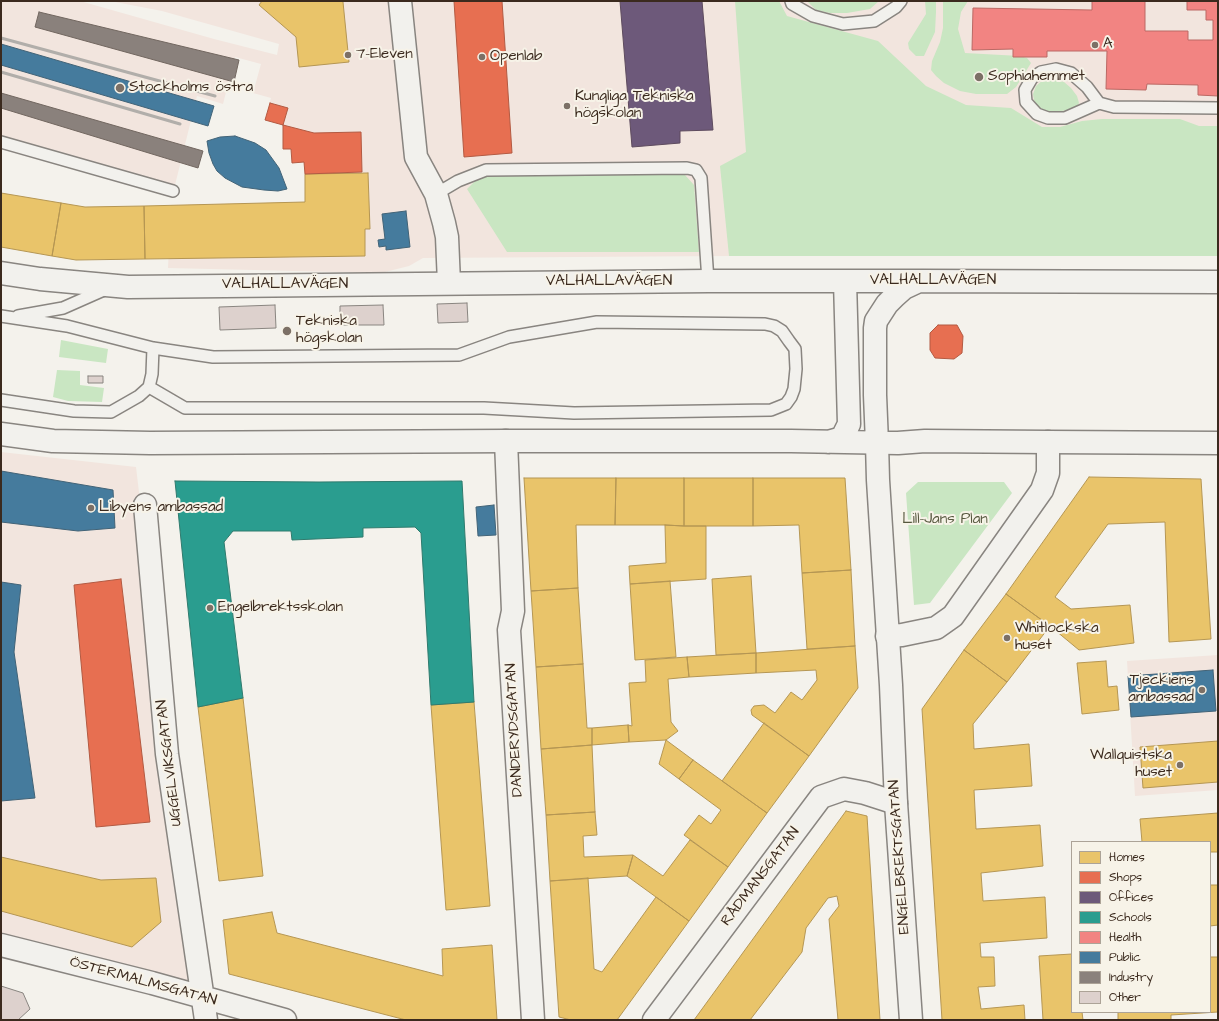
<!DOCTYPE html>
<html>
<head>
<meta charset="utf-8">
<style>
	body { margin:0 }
	#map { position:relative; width:1219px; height:1021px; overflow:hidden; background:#f4f2ec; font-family:"Architects Daughter",sans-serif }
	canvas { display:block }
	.frame { position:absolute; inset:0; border:2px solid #3b2a1e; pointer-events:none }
	.legend { position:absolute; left:1071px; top:841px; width:140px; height:172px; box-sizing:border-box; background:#f7f3e8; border:1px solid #aca397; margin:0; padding:5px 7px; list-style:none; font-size:12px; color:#3b2a1e }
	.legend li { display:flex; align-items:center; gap:8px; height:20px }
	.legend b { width:20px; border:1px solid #aca397 }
</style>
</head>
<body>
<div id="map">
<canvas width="1219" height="1021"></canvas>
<div class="frame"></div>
<ul class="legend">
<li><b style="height:11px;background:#e9c46a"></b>Homes</li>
<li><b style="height:11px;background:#e76f51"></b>Shops</li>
<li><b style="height:11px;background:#6d597a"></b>Offices</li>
<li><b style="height:11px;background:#2a9d8f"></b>Schools</li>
<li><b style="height:11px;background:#f28482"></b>Health</li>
<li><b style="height:11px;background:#457b9d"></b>Public</li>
<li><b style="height:11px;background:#8a817c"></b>Industry</li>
<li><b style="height:11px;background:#ddd1cd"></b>Other</li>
</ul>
</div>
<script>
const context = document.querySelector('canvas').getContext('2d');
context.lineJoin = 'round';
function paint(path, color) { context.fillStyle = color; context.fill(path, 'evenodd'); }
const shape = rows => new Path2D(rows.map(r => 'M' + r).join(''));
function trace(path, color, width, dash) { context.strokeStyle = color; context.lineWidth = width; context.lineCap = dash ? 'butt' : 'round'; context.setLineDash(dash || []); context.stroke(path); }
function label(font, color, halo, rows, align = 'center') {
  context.font = font + ' "Architects Daughter",sans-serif'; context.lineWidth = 4; context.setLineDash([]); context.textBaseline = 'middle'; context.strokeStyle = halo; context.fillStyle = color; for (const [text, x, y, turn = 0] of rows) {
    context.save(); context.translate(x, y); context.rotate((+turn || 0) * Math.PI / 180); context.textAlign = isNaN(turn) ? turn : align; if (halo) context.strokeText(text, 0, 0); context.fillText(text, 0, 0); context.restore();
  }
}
const built = shape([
	[1,1,80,1,214,39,277,55,279,44,162,11,110,1,1218,1,1218,256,729,256,423,258,409,266,381,273,168,268,171,205,305,202,304,162,292,163,291,149,283,149,283,125,265,120,271,98,253,93,261,64,235,57,223,104,197,96,175,185,1,136],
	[1,452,136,467,170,754,206,997,1,942],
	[1218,655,1218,790,1135,796,1127,661]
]);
const green = shape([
	[735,1,779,1,787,16,878,41,926,86,966,105,1011,108,1042,127,1060,127,1082,121,1102,119,1180,119,1199,126,1218,126,1218,256,729,256,720,166,746,152],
	[807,1,879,1,870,9,847,13,830,13,816,10],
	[925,1,936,1,936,12,935,32,924,56,916,56,909,49,908,43,926,14],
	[943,1,968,1,961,12,958,29,965,53,1020,56,1027,58,1031,63,1016,87,1007,94,976,94,960,91,944,83,936,76,931,70,932,61,940,42,943,28],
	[1053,79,1064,82,1071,88,1077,96,1079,103,1077,107,1073,109,1056,112,1047,111,1038,107,1034,100,1033,94,1036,86,1043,80],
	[481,175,685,175,694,185,699,252,507,252,467,189],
	[61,340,108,349,106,363,59,357],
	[57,370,80,371,80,385,104,388,102,402,68,401,53,397],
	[918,482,1004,482,1012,493,930,603,914,605,906,493]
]);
const homes = shape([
	[262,1,342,1,343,2,349,62,299,67,296,37,259,5,262,1],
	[368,173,370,229,365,229,365,256,145,259,144,206,305,202,305,174,368,173],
	[1,193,61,203,52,256,1,247,1,193],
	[61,203,85,207,144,206,145,259,76,260,52,256,61,203],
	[1089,477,1201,479,1211,639,1169,642,1165,522,1108,524,1055,597,1071,609,1130,605,1134,643,1079,650,1050,626,1006,594,1089,477],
	[524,478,616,478,615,525,576,525,578,588,531,591,524,478],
	[616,478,684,478,684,526,665,525,615,525,616,478],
	[684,478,753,478,753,526,684,526,684,478],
	[753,478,845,478,851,570,802,573,799,525,753,526,753,478],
	[665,525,684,526,706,526,706,579,630,584,629,566,666,563,665,525],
	[851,570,855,646,807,649,802,573,851,570],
	[751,576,756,653,716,655,712,579,751,576],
	[670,581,676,657,635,660,630,584,670,581],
	[578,588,583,664,536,667,531,591,578,588],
	[1006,594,1050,626,1007,682,964,650,1006,594],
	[855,646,858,688,809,756,752,715,751,710,754,706,764,705,775,713,791,692,802,700,817,680,816,670,756,673,756,653,855,646],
	[964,650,1007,682,973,724,974,749,1029,744,1032,786,974,790,976,829,1040,825,1043,866,981,873,983,901,1045,897,1047,938,980,943,981,957,994,957,995,986,978,987,981,1009,1024,1005,1025,1020,942,1020,922,709,964,650],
	[756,653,756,673,689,677,687,657,756,653],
	[687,657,689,677,668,679,671,722,678,731,666,740,629,742,628,725,632,726,629,683,646,682,645,660,687,657],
	[1106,661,1108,687,1117,686,1119,710,1082,714,1077,663,1106,661],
	[583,664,587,728,592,728,592,745,541,749,536,667,583,664],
	[243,698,263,876,219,881,198,707,243,698],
	[474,702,490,906,446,910,431,705,474,702],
	[764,723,809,756,767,813,722,781,764,723],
	[628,725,629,742,592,745,592,728,628,725],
	[666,740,693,760,679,779,659,764,666,740],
	[1218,741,1218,782,1143,788,1140,747,1218,741],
	[592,745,595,812,546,815,541,749,592,745],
	[693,760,767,813,728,867,684,835,699,815,711,824,721,810,679,779,693,760],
	[846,811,867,816,880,1020,838,1020,829,919,839,906,837,896,828,898,806,928,802,952,750,1020,694,1020,846,811],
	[595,812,597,835,583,836,584,857,633,855,627,876,550,881,546,815,595,812],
	[1218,813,1218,852,1210,852,1210,842,1142,842,1140,819,1218,813],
	[690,840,728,867,689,921,627,876,633,855,663,876,690,840],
	[1,857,101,880,156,878,161,922,132,947,1,911,1,857],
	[588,878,594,969,602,972,656,897,689,921,617,1020,571,1020,559,1017,550,881,588,878],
	[1210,885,1218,885,1218,925,1210,926,1210,885],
	[272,912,277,933,443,976,442,949,492,945,497,1020,406,1020,229,974,223,920,272,912],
	[1072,954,1072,1012,1082,1012,1083,1020,1043,1020,1039,956,1072,954],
	[1210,957,1218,957,1218,1012,1171,1015,1171,1020,1118,1020,1118,1012,1210,1012,1210,957]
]);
const shops = shape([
	[454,1,502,1,512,153,464,157,454,1],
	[270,103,288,108,283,125,265,120,270,103],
	[283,125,314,133,361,132,362,172,305,174,304,162,292,163,291,149,283,149,283,125],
	[938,325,957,325,963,336,962,353,954,359,935,358,930,350,930,333,938,325],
	[121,579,150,822,96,827,74,585,121,579]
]);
const offices = shape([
	[620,1,702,1,713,130,680,131,680,143,632,147,620,1]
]);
const schools = shape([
	[175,481,319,482,462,481,474,702,431,705,421,533,415,527,363,528,363,537,292,540,291,531,233,531,224,542,243,698,198,707,175,481]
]);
const health = shape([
	[1092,1,1145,1,1145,31,1188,31,1188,40,1213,40,1213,20,1206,20,1206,10,1187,10,1187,1,1218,1,1218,96,1198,95,1198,85,1147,84,1146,90,1106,89,1107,51,1047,51,1047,57,1013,57,1013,49,972,50,973,8,1092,10,1092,1]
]);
const public = shape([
	[1,44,214,106,208,126,1,65,1,44],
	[235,136,255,143,266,150,279,168,287,189,278,191,264,190,242,187,225,178,217,171,213,164,209,153,207,141,220,137,235,136],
	[406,211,410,247,386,250,386,246,379,247,378,240,385,239,382,214,406,211],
	[1,471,113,490,115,528,78,531,1,522,1,471],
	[494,505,496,535,478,536,476,507,494,505],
	[1,582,21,585,14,652,35,798,1,801,1,582],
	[1213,670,1216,711,1131,717,1128,676,1213,670]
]);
const industry = shape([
	[39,12,239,60,234,82,35,27,39,12],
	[1,93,203,151,198,168,1,108,1,93]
]);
const building = shape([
	[467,303,468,322,438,323,437,304,467,303],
	[275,305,276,328,220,330,219,307,275,305],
	[383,305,384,325,340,325,340,306,383,305],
	[88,376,103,376,103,383,88,383,88,376],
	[1,986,23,993,30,1009,18,1020,1,1020,1,986]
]);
const service = shape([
	[791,1,792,4,813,16,843,24,874,21,896,7,901,1],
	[1099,103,1065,118,1048,118,1037,114,1026,102,1025,90,1032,78,1041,72,1056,69,1071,73,1087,87,1099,103,1114,107,1218,108],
	[1,142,173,191],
	[436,194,458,181,486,170,687,168,696,170,701,178,708,281],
	[1,316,67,326,153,348,213,357,459,355,509,337,597,322,765,324,774,326,782,331,789,341,795,349,796,369,794,389,791,397,786,404,771,410,574,413,484,408,185,408,149,387],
	[18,316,63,308,106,289],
	[1,400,74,411,111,412,139,396,149,387,152,374,153,348]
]);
const minor = shape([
	[400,1,416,157,436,194,444,223,447,237,449,283],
	[506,441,513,611,509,630,533,1020],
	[145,505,167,754,206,1020],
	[887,636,902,635,936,628,953,616,1042,490,1048,473,1048,442],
	[1,945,152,983,285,1020],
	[654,1020,821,797,844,789,865,793,896,803]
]);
const tertiary = shape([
	[877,443,878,480,891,685,896,803,911,1020]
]);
const secondary = shape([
	[1,273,40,279,128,287,708,281,920,281,1218,282],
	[1,434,53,441,150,443,506,441,791,441,898,443,925,441,1048,442,1218,443],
	[828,442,842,438,849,424,845,281],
	[877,443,875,395,875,328,876,321,887,304,895,296,904,288,919,281]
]);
const rail = shape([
	[1,38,215,96],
	[1,72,180,124]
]);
const markers = [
	[1095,45,4,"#7c7066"],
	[348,55,4,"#7c7066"],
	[482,57,4,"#7c7066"],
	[979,77,5,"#7c7066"],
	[120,88,5,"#7c7066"],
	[567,106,4,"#7c7066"],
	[287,331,5,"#7c7066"],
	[91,508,4,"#7c7066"],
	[210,608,4,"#7c7066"],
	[1007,638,4,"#7c7066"],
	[1202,690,4,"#7c7066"],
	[1180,765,4,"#7c7066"]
];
const poiNames = [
	["A",1103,45],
	["7-Eleven",356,55],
	["Openlab",490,57],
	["Sophiahemmet",988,77],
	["Stockholms östra",129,88],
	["Kungliga Tekniska",575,97],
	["högskolan",575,114],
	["Tekniska",296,322],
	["högskolan",296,339],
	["Libyens ambassad",99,508],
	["Engelbrektsskolan",218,608],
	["Whitlockska",1015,629],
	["huset",1015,646],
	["Tjeckiens",1194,681,"right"],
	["ambassad",1194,698,"right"],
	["Wallquistska",1172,756,"right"],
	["huset",1172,773,"right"]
];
const streetNames = [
	["VALHALLAVÄGEN",933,281],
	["VALHALLAVÄGEN",609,282],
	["VALHALLAVÄGEN",285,285],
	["DANDERYDSGATAN",515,730,-93],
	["UGGELVIKSGATAN",170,763,-97],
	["ENGELBREKTSGATAN",900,857,-94],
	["RÅDMANSGATAN",761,877,-53],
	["ÖSTERMALMSGATAN",143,982,15]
];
const parkNames = [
	["Lill-Jans Plan",945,520]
];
paint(built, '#f2e5de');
paint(green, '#c9e6c2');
paint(homes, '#e9c46a');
trace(homes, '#b59653', 1);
paint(shops, '#e76f51');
trace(shops, '#b35a42', 1);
paint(offices, '#6d597a');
trace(offices, '#5e4b5e', 1);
paint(schools, '#2a9d8f');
trace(schools, '#2f7a6d', 1);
paint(health, '#f28482');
trace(health, '#bb6964', 1);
paint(public, '#457b9d');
trace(public, '#426377', 1);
paint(industry, '#8a817c');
trace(industry, '#726760', 1);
paint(building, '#ddd1cd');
trace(building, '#898580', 1);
trace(service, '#898580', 14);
trace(minor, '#898580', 25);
trace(tertiary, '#898580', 25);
trace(secondary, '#898580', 25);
trace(service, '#f2f1ed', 11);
trace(minor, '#f2f1ed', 22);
trace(tertiary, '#f2f1ed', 22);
trace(secondary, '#f2f1ed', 22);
trace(rail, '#b1aeaa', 3);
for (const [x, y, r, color] of markers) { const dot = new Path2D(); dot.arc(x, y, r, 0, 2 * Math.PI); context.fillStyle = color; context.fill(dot); trace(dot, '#f7f3e8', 1.5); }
label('15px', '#3b2a1e', '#f7f3e8', poiNames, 'left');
label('15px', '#3b2a1e', '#f7f3e8', streetNames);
label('15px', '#56573e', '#f7f3e8', parkNames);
</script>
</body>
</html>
